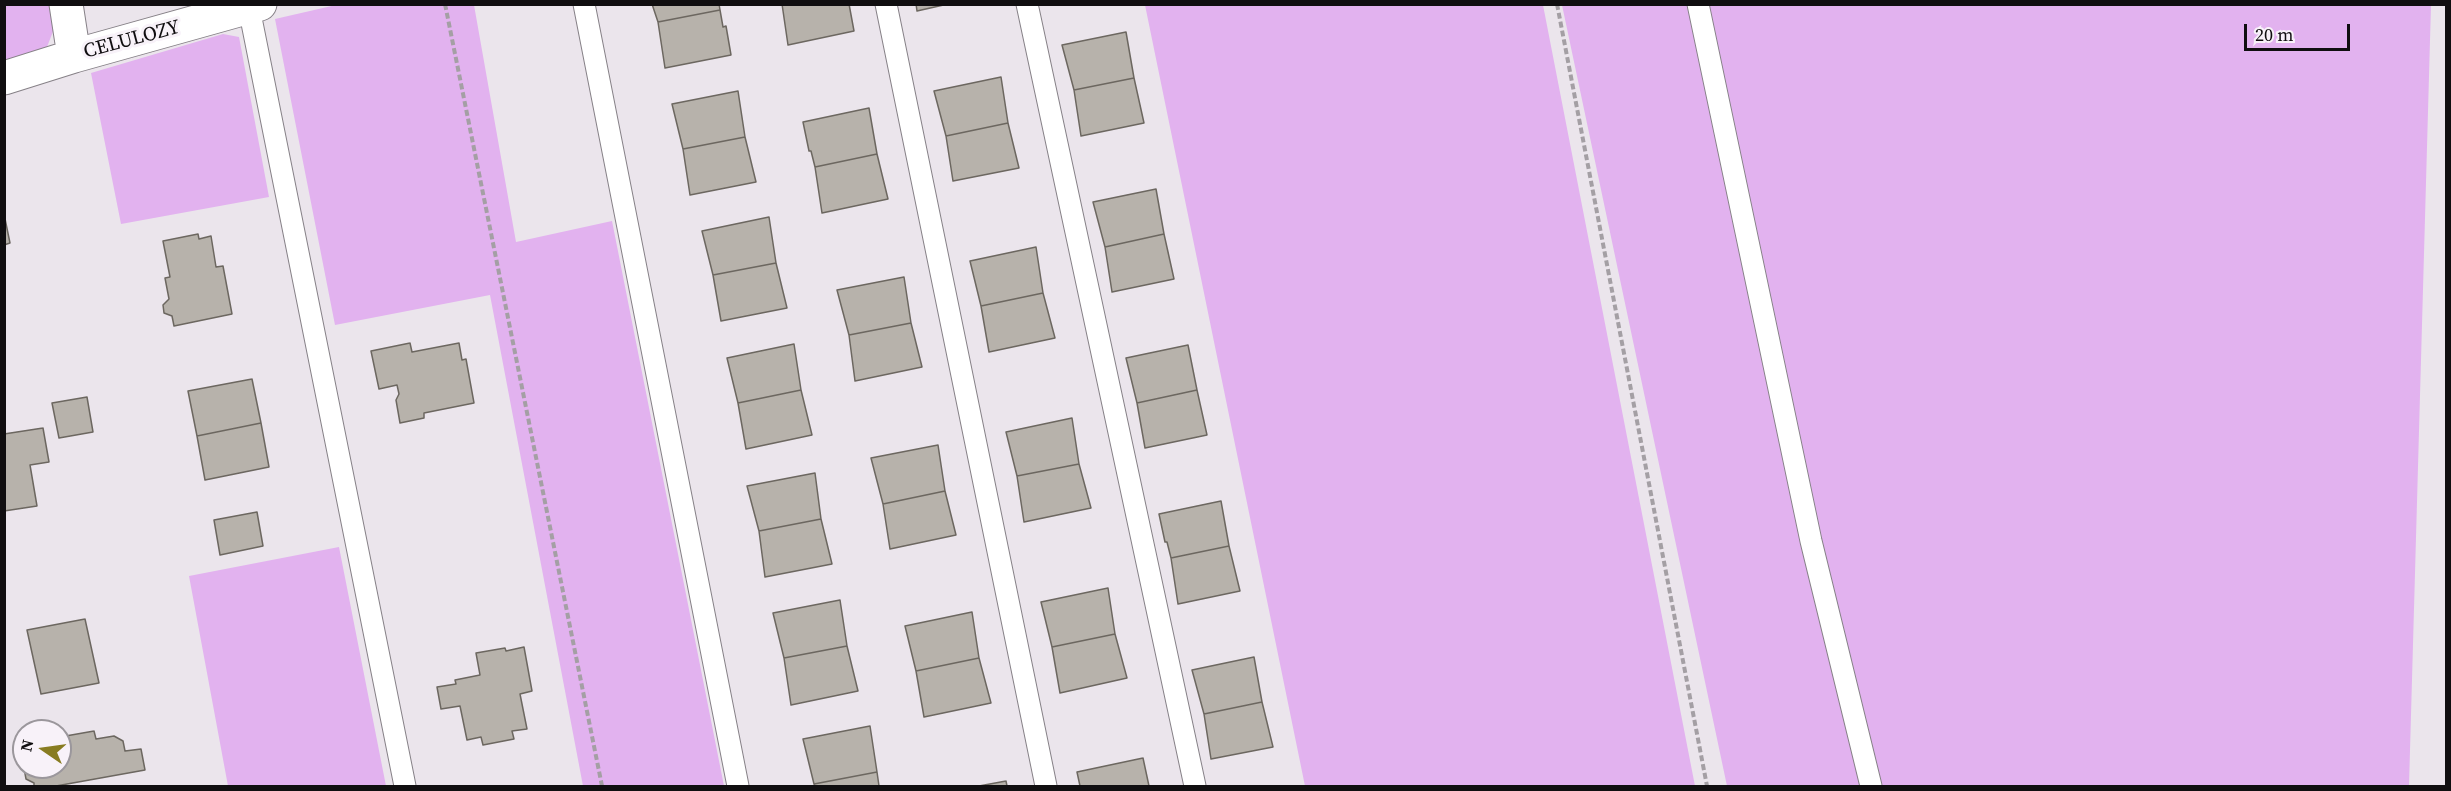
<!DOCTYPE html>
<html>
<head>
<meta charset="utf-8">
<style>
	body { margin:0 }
	#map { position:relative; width:2451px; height:791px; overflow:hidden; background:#ebe5ec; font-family:"Source Serif 4",serif }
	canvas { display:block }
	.frame { position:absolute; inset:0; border:6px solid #100e10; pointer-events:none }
	.north { position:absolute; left:12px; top:719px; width:60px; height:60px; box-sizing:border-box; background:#f8f2f9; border:2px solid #9b979c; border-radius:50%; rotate:283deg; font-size:16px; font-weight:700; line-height:24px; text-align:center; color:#100e10 }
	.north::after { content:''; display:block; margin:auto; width:21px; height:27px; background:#887c21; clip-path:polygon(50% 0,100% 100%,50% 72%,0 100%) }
	.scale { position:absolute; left:2244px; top:24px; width:106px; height:27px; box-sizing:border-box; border:3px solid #100e10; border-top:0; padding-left:8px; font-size:18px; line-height:21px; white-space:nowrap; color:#100e10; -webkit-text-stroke:4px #f8f2f9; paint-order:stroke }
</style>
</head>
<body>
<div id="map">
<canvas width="2451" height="791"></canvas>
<div class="frame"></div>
<div class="north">N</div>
<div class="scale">20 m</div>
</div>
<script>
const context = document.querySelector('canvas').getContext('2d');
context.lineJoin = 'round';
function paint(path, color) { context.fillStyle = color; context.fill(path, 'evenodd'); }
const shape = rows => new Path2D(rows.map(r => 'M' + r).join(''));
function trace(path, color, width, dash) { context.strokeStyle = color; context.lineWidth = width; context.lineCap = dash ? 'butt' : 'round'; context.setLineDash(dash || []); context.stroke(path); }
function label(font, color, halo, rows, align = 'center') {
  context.font = font + ' "Source Serif 4",serif'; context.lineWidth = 6; context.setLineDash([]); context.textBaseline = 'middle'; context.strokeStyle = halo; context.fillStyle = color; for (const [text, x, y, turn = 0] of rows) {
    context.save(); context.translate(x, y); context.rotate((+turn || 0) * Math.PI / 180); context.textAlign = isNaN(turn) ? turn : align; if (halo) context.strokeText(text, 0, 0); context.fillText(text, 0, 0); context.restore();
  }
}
const green = shape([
	[5,5,50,5,54,29,45,52,5,64],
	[336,5,474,5,516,242,612,221,724,786,583,786,490,295,335,325,275,19],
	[1145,5,1543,5,1695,786,1305,786],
	[1562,5,2431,5,2409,786,1727,786],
	[223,34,239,37,269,197,121,224,91,73],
	[339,547,386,786,228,786,189,576]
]);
const building = shape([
	[652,4,719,4,720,10,658,22,652,4],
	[782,4,849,4,854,31,788,45,782,4],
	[916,4,948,4,917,11,916,4],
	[720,10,723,27,726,26,731,55,665,68,658,22,720,10],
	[1126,32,1134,78,1074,90,1062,45,1126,32],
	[1001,77,1008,123,946,136,934,91,1001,77],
	[1134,78,1144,123,1081,136,1074,90,1134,78],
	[738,91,745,137,683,149,672,104,738,91],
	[869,108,877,154,815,167,811,151,809,151,803,122,869,108],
	[1008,123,1019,168,953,181,946,136,1008,123],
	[745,137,756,182,690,195,683,149,745,137],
	[877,154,888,199,822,213,815,167,877,154],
	[1156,189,1164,234,1105,247,1093,202,1156,189],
	[4,214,10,243,4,245,4,214],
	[769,217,776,263,713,275,702,231,769,217],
	[198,234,199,239,211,236,216,267,223,266,232,314,174,326,172,316,164,313,163,305,169,299,165,278,170,277,163,241,198,234],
	[1164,234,1174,279,1112,292,1105,247,1164,234],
	[1036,247,1043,293,981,306,970,261,1036,247],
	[776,263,787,308,721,321,713,275,776,263],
	[904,277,911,323,849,335,837,290,904,277],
	[1043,293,1055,338,989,352,981,306,1043,293],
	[911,323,922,367,855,381,849,335,911,323],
	[410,343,412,352,459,343,462,360,466,359,474,403,424,413,424,418,400,423,396,400,399,394,397,385,379,389,371,351,410,343],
	[794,344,801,390,738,403,727,358,794,344],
	[1188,345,1197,390,1137,403,1126,358,1188,345],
	[252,379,261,423,197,436,188,391,252,379],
	[801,390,812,435,746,449,738,403,801,390],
	[1197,390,1207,435,1145,448,1137,403,1197,390],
	[87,397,93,432,59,438,52,403,87,397],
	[1072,418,1079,464,1017,476,1006,432,1072,418],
	[261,423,269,467,205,480,197,436,261,423],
	[43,428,49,462,30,465,37,506,4,511,4,434,43,428],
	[938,445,945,491,883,504,871,458,938,445],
	[1079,464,1091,508,1024,522,1017,476,1079,464],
	[815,473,821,519,759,531,747,486,815,473],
	[945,491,956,535,890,549,883,504,945,491],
	[1221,501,1229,546,1171,558,1167,542,1165,542,1159,514,1221,501],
	[257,512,263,546,220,555,214,520,257,512],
	[821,519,832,564,765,577,759,531,821,519],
	[1229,546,1240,591,1178,604,1171,558,1229,546],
	[1108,588,1115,634,1052,647,1041,602,1108,588],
	[840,600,847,646,784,658,773,613,840,600],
	[972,612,979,658,916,671,905,626,972,612],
	[85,619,99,683,41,694,27,630,85,619],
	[1115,634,1127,678,1060,693,1052,647,1115,634],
	[847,646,858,691,791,705,784,658,847,646],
	[524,647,532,691,520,694,527,729,512,731,514,739,483,745,481,737,467,740,460,706,441,709,437,687,456,684,455,680,480,675,476,653,505,648,506,651,524,647],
	[1254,657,1262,702,1204,714,1192,670,1254,657],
	[979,658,991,703,924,717,916,671,979,658],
	[1262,702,1273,747,1211,759,1204,714,1262,702],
	[870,726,877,772,814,784,803,739,870,726],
	[94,731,96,739,114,736,123,741,125,751,141,749,145,770,56,786,34,786,34,783,26,779,22,757,24,755,24,767,60,767,60,737,94,731],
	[1143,758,1149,786,1080,786,1077,772,1143,758],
	[877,772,879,786,815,786,814,784,877,772],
	[1006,781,1007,786,979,786,1006,781]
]);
const path = shape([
	[445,4,602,786],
	[1557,4,1707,786]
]);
const service = shape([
	[584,4,738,786],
	[886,4,1046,786],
	[1027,4,1195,786],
	[1698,4,1811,541,1871,786],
	[249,8,405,786]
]);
const minor = shape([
	[66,4,74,56],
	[4,78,74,56,260,4]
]);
const streetNames = [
	["CELULOZY",132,40,-15]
];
paint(green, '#e2b2ef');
paint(building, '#b7b2ab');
trace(building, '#6c6760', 1.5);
trace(service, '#868187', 23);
trace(minor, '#868187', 35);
trace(path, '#a49fa4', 4, [6, 3]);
trace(service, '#fff', 21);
trace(minor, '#fff', 33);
label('20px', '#100e10', '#f8f2f9', streetNames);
</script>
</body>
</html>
